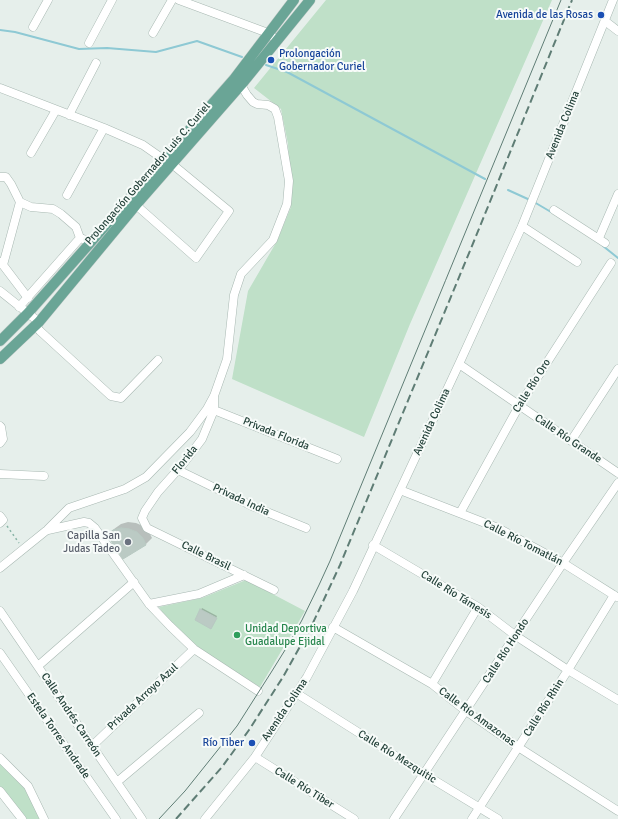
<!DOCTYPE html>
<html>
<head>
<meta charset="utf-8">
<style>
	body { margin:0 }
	canvas { display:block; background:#e6efeb }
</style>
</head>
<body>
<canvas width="618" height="819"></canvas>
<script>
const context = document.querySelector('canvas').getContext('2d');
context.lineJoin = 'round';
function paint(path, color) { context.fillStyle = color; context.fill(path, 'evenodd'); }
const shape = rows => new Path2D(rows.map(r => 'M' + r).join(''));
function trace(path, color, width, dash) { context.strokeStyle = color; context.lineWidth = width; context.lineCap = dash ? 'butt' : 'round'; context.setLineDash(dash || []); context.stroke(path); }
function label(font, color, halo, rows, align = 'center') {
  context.font = font + ' Signika,sans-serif'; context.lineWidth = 4; context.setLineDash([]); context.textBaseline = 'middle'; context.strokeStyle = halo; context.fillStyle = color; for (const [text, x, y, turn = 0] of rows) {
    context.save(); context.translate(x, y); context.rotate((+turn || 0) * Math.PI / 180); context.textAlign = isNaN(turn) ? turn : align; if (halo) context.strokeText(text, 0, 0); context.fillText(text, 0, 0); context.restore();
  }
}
const green = shape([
	[326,0,552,0,410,324,364,437,232,379,248,291,277,241,291,207,288,144,281,109,254,88],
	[246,580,305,611,260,687,197,648,169,623,159,607,202,598],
	[0,758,27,786,43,819,23,819,0,789]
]);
const shadow = shape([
	[128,522,136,523,143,526,149,532,152,538,146,544,123,558,108,535,114,529,121,524],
	[202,608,217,616,212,626,201,610]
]);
const stream = shape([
	[0,30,15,32,79,49,107,48,156,52,197,41,242,57],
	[266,65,287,72,485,179],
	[508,190,530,200],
	[534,202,551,212],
	[603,246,618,258]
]);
const building = shape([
	[121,528,129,529,137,532,143,538,146,545,123,559,107,535,113,530,121,528],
	[200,609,217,618,211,629,195,620,200,609]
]);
const path = shape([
	[7,526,19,543]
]);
const minor = shape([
	[179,0,268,33,273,37],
	[605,21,618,31],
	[33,27,48,0],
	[153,33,172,0],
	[89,43,112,0],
	[0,88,104,128,143,145,163,159],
	[69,115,96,63],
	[31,153,56,110],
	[0,177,6,177,11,184,20,202,3,265],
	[67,195,104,128],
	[20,202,31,207,53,209,61,214,76,227,80,238,86,240],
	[136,205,196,258,229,211,172,164],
	[554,210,605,243],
	[522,226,577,262],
	[599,238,618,194],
	[0,262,3,265,28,298],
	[0,291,39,322],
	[19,307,80,238],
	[35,325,40,331,111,396,121,398,158,360],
	[459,364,618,473],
	[214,397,214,410,202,439,183,464,158,492,145,511,142,518,147,528,274,590],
	[214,410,337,459],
	[0,426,1,427,3,439,0,443],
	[571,441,618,369],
	[178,470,252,506,306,528],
	[0,474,44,476],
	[400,490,498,528,563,563,617,597],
	[460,513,519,406,611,263],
	[0,516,3,520,0,523],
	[48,530,84,522,89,523,95,528,149,604,170,626,194,649,258,691],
	[373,545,478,607,516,636,568,670,618,700],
	[0,568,47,530,69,508,125,489,146,477,190,432,207,409,214,396,227,359,234,295,241,274,273,240,287,204,289,181,278,117,275,109,268,105,257,104,253,102,247,95,241,85,237,81],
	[149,604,199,594,244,575],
	[0,611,142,819],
	[333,627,432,684,466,711,518,747,618,811],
	[0,653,116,819],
	[38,666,134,582],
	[432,684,478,607],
	[296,693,424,774,498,819],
	[92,746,194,649],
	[255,757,354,819],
	[0,758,28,786,44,819],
	[117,782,199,713],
	[0,791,22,819],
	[205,819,255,757,307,677,353,591,459,364,522,226,613,0],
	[394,819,563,563,618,483],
	[472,819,568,670,614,595]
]);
const major = shape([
	[0,341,28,313,91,242,234,79,294,0],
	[0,359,39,322,136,205,241,85,310,0]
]);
const tram = shape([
	[159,819,185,791,237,726,272,671,290,642,302,620,319,585,330,561,561,0]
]);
const rail = shape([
	[176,819,222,767,249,730,283,677,312,625,340,565,474,241,572,0]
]);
const markers = [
	[601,15,4,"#1a4fb4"],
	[271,60,4,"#1a4fb4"],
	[128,542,4,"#6b7280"],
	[237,635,4,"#2e9e5b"],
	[252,743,4,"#1a4fb4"]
];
const transitNames = [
	["Avenida de las Rosas",593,15],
	["Prolongación",279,54,"left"],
	["Gobernador Curiel",279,67,"left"],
	["Río Tiber",244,743]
];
const streetNames = [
	["Avenida Colima",563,125,-68],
	["Prolongación Gobernador Luis C. Curiel",148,174,-49],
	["Calle Río Oro",532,386,-58],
	["Avenida Colima",432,422,-65],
	["Privada Florida",276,434,22],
	["Calle Río Grande",568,439,34],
	["Florida",185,460,-51],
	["Privada India",241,500,25],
	["Calle Río Tomatlán",523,543,27],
	["Calle Brasil",206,556,26],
	["Calle Río Támesis",456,595,32],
	["Calle Río Hondo",506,651,-57],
	["Privada Arroyo Azul",143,697,-43],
	["Calle Río Rhin",544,708,-58],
	["Avenida Colima",285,710,-56],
	["Calle Andrés Carreón",71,715,56],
	["Calle Río Amazonas",477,717,36],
	["Estela Torres Andrade",58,736,55],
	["Calle Río Mezquitic",397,757,32],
	["Calle Río Tíber",304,788,32]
];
const worshipNames = [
	["Capilla San",120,536],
	["Judas Tadeo",120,549]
];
const leisureNames = [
	["Unidad Deportiva",245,629],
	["Guadalupe Ejidal",245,642]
];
paint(green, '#bfe0c8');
paint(shadow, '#0003');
trace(stream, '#8ec9d4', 2);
paint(building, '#bbcac4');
trace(building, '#b8c9c2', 1);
trace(minor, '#a8b8b2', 9);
trace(major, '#c2cac8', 11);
trace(path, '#86b3a5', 1.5, [2, 3]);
trace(minor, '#fff', 8);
trace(major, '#6aa596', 10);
trace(tram, '#5f7d75', 1);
trace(rail, '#5f7d75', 2, [8, 4]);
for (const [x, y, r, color] of markers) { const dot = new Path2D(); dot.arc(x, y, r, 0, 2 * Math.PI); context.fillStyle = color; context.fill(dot); trace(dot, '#f7fbf9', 1.5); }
label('11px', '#164399', '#f7fbf9', transitNames, 'right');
label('11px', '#24423a', '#f7fbf9', streetNames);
label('11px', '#5b616d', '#f7fbf9', worshipNames, 'right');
label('11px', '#27864d', '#f7fbf9', leisureNames, 'left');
</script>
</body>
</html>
